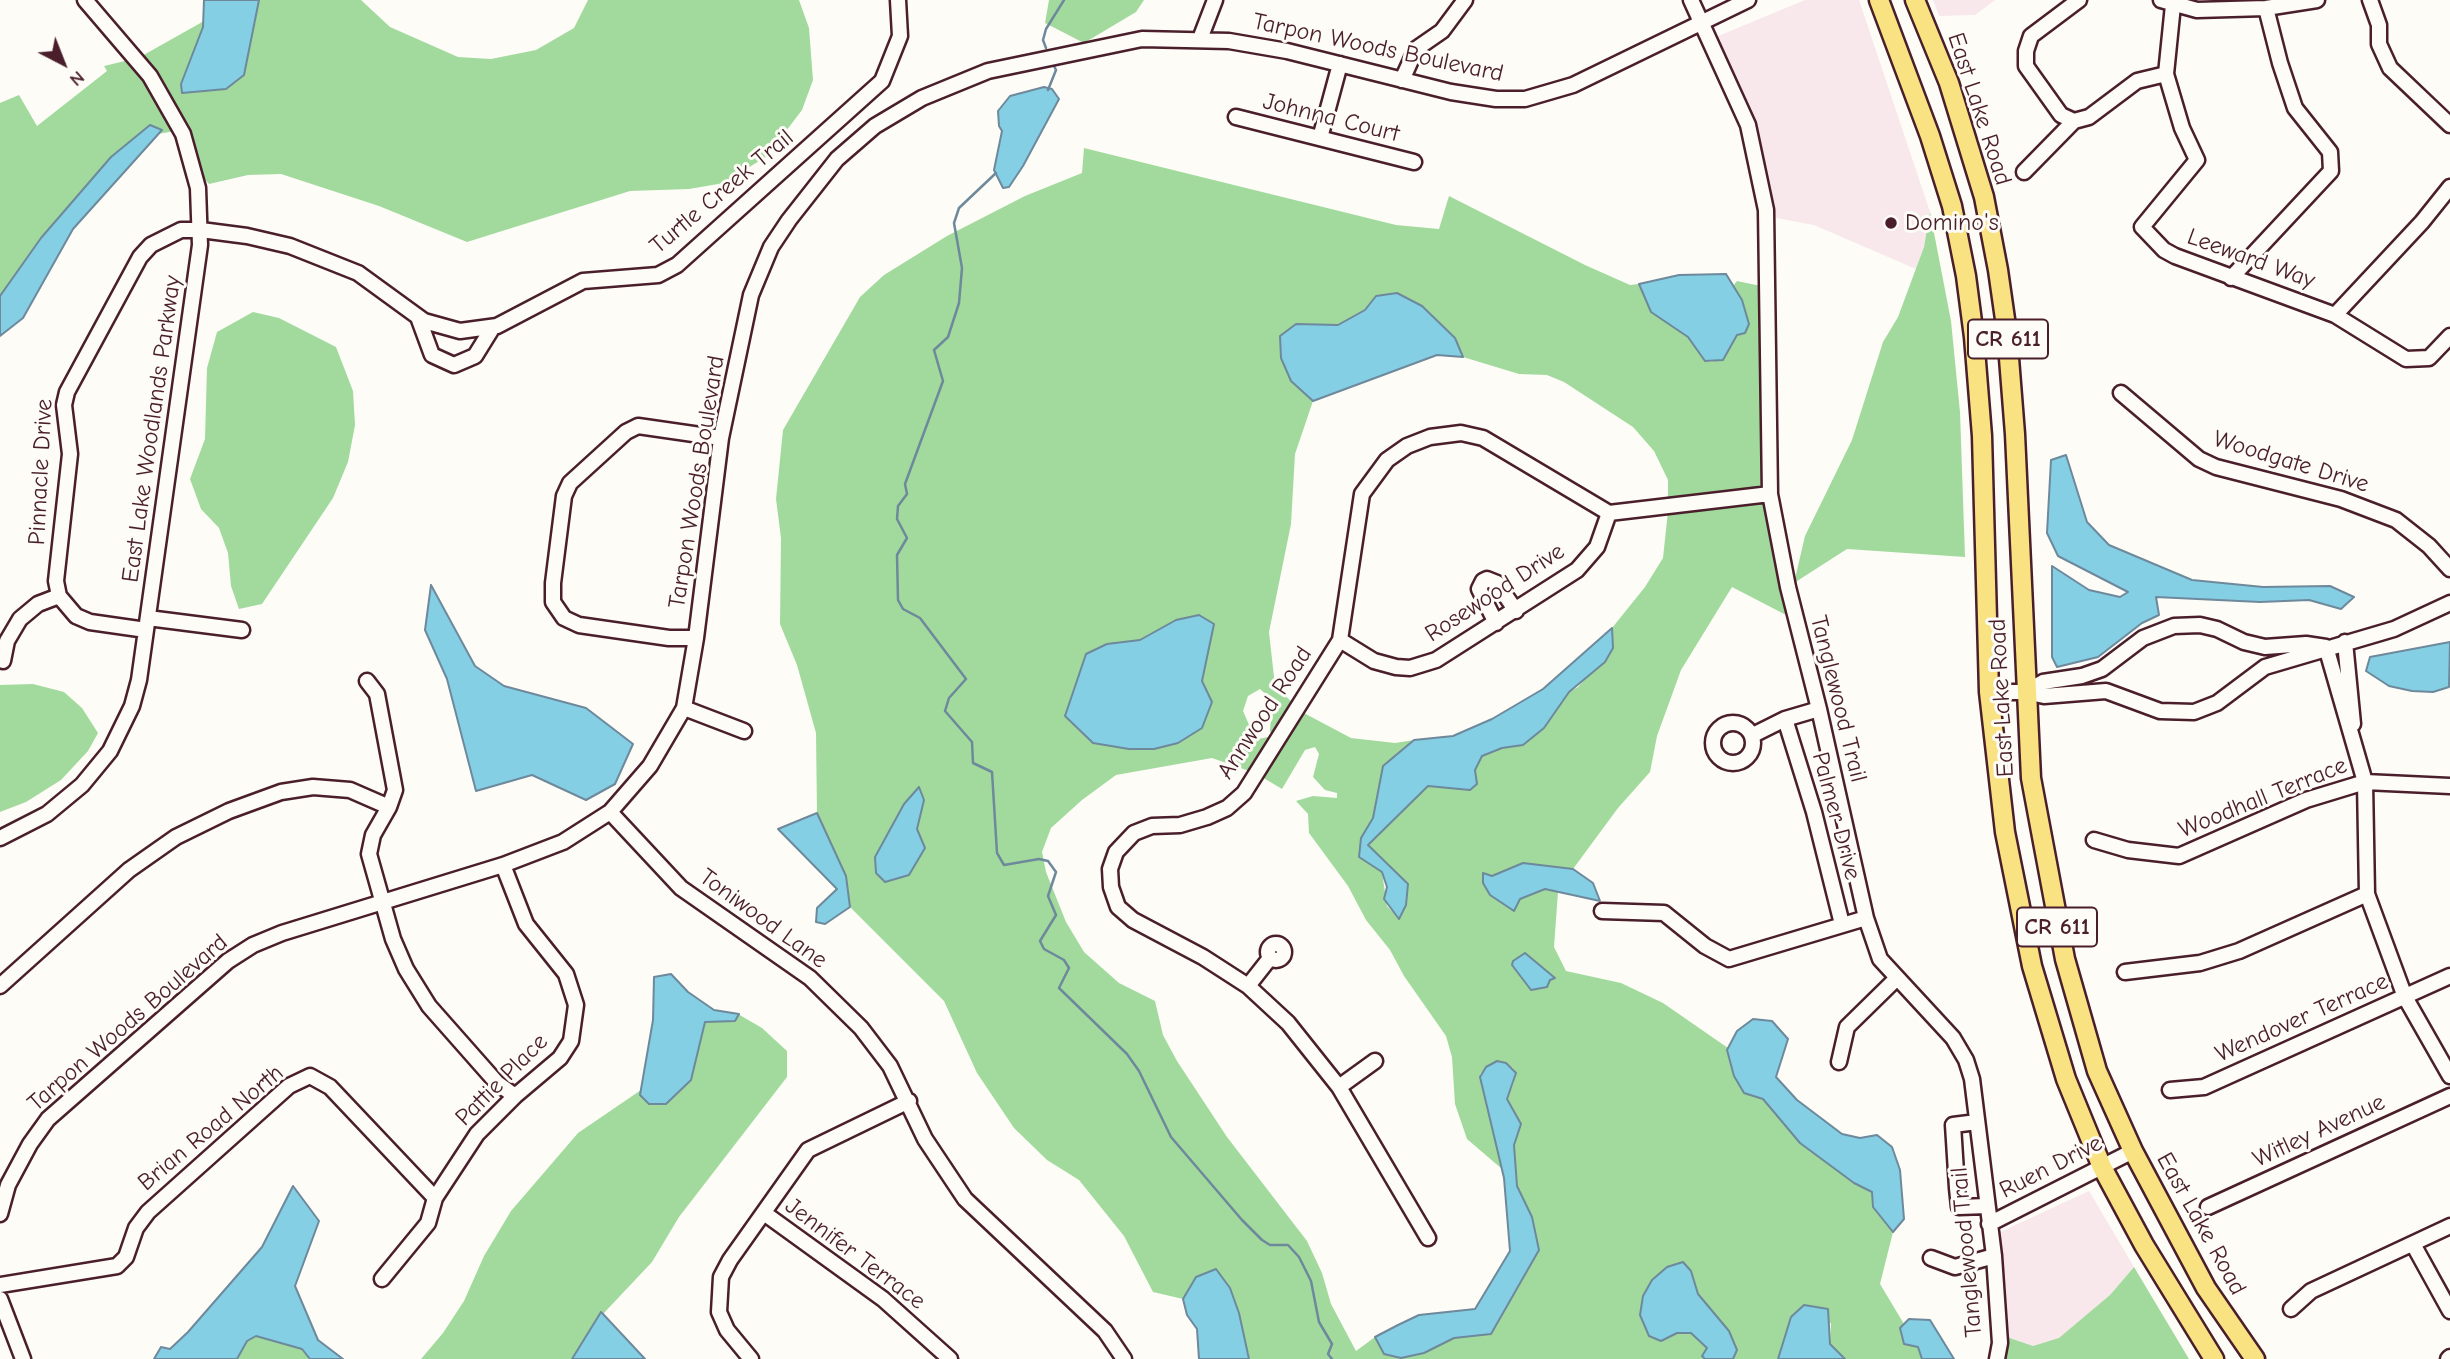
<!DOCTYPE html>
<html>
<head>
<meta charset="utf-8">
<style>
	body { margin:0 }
	#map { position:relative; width:2450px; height:1359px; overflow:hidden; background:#fdfcf7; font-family:"Comic Neue",sans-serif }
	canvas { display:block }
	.north { position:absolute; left:28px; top:28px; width:70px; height:70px; -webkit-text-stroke:5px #fdfcf7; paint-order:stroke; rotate:138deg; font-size:19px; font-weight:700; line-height:28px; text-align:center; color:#4a1f2b }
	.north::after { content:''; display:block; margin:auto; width:24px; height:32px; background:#4a1f2b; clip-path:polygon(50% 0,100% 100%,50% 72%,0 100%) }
</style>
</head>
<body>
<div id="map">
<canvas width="2450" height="1359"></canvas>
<div class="north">N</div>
</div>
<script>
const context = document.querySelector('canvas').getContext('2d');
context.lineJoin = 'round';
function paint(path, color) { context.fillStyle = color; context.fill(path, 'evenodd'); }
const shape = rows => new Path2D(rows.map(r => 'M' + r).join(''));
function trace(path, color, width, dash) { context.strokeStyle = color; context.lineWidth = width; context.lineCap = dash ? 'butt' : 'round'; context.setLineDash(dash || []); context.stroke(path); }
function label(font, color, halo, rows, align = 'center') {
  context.font = font + ' "Comic Neue",sans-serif'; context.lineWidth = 6; context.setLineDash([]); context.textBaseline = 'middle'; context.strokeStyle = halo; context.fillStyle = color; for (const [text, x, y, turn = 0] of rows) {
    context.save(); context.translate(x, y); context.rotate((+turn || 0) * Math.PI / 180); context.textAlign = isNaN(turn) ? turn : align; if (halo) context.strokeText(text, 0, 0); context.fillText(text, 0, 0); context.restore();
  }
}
const built = shape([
	[1805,0,1859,0,1930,212,1924,247,1916,269,1814,225,1771,217,1728,66,1716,37],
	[1933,0,1995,0,1975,15,1939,16],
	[2089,1191,2134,1267,2110,1295,2059,1339,2033,1346,2004,1336,1996,1234]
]);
const green = shape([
	[259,0,361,0,390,27,458,57,491,59,536,50,574,28,588,0,799,0,809,28,813,80,802,110,767,156,724,183,689,189,630,191,467,242,379,206,281,174,248,175,209,184,201,175,195,152,140,57,204,21,197,50,181,84,183,93,226,89],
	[1049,0,1144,0,1136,12,1084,43,1045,23],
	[129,60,146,79,175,131,158,134,161,131,111,157,41,239,0,296,0,103,19,95,37,126,107,71,104,66],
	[1084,148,1396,225,1439,229,1449,196,1585,265,1630,285,1639,284,1651,312,1688,337,1705,361,1712,362,1731,346,1737,335,1745,333,1749,325,1742,300,1733,286,1737,281,1761,286,1765,489,1668,500,1668,480,1654,451,1633,427,1564,382,1547,375,1519,374,1463,357,1455,338,1376,296,1365,310,1338,325,1296,324,1292,381,1313,401,1295,454,1291,524,1269,632,1275,686,1294,704,1274,737,1270,731,1272,700,1260,689,1248,696,1243,711,1254,736,1258,739,1268,737,1271,740,1252,772,1212,758,1116,775,1082,800,1051,828,1042,852,1046,872,1066,922,1084,952,1119,983,1155,1001,1163,1035,1177,1061,1227,1137,1307,1241,1322,1273,1331,1304,1356,1351,1375,1337,1384,1354,1424,1353,1454,1338,1491,1334,1529,1269,1532,1217,1517,1186,1514,1145,1521,1124,1507,1099,1514,1082,1513,1068,1497,1061,1480,1074,1502,1169,1467,1139,1455,1104,1452,1057,1446,1036,1404,976,1390,950,1366,920,1348,886,1309,833,1308,814,1296,801,1313,796,1337,798,1337,793,1325,790,1313,777,1319,754,1315,747,1305,750,1282,789,1262,777,1302,712,1351,738,1395,743,1414,740,1383,766,1373,818,1361,838,1367,862,1382,872,1387,906,1399,918,1394,870,1368,845,1428,786,1446,786,1475,770,1482,756,1502,748,1523,745,1544,728,1569,692,1578,687,1613,648,1612,628,1645,587,1663,558,1668,511,1766,500,1790,617,1732,587,1681,670,1657,736,1650,772,1618,808,1573,869,1523,863,1491,876,1483,874,1490,895,1514,911,1520,899,1545,889,1558,892,1554,947,1566,971,1621,983,1663,1003,1728,1048,1734,1076,1744,1093,1763,1099,1800,1143,1854,1183,1872,1192,1873,1207,1893,1232,1880,1284,1904,1324,1900,1328,1918,1347,1922,1359,1845,1359,1830,1344,1831,1323,1785,1339,1778,1359,1733,1359,1737,1350,1729,1331,1698,1294,1691,1271,1677,1333,1691,1333,1708,1348,1702,1356,1705,1359,1249,1359,1249,1353,1183,1299,1153,1292,1124,1236,1079,1180,1047,1160,1014,1128,977,1073,944,1001,850,907,846,876,817,814,816,733,797,665,780,624,781,538,776,499,783,430,860,297,884,275,947,236,1025,196,1082,173],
	[1140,640,1206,655,1202,681,1212,702,1154,749,1093,743,1065,716,1079,676,1107,644],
	[924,800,917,829,893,828,904,804],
	[1930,212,1951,321,1960,412,1965,557,1847,549,1794,583,1805,536,1852,440,1883,342,1898,317,1924,247],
	[253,312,279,318,336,347,353,391,355,425,348,462,333,498,262,604,239,609,231,586,228,553,219,528,201,509,190,479,205,439,207,368,217,332],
	[33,684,64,692,82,708,98,733,88,751,61,780,26,802,0,812,0,685],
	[738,1014,762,1028,787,1051,787,1077,679,1217,652,1262,603,1314,601,1313,572,1359,421,1359,443,1333,464,1301,484,1256,511,1211,578,1133,641,1090,640,1095,705,1022,734,1021],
	[2134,1267,2189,1359,2003,1359,2004,1336,2033,1346,2059,1338,2110,1295],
	[256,1336,302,1349,310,1359,237,1359,247,1341]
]);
const water = shape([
	[204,0,259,0,244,75,226,89,182,93,181,84,203,27,204,0],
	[1044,87,1052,89,1059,99,1023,166,1009,187,1003,188,994,170,1002,131,999,126,998,111,1010,96,1044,87],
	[150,125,162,130,73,229,23,318,0,336,0,296,41,238,111,157,150,125],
	[1726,274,1742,300,1749,324,1745,333,1737,335,1723,360,1705,361,1688,337,1651,312,1639,284,1679,275,1726,274],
	[1397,293,1422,306,1455,338,1463,357,1437,355,1313,401,1291,381,1281,358,1280,336,1296,324,1338,325,1365,310,1376,296,1397,293],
	[2066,455,2087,522,2109,545,2192,580,2263,587,2330,586,2354,597,2341,609,2309,600,2260,602,2156,597,2159,615,2142,623,2098,657,2057,667,2052,657,2052,566,2089,590,2120,597,2128,592,2058,556,2047,533,2051,460,2066,455],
	[431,585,475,666,504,686,586,708,633,744,615,784,586,800,532,775,476,791,447,679,425,630,431,585],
	[1199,615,1214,624,1202,681,1212,702,1202,728,1178,743,1154,749,1129,749,1093,743,1065,716,1086,654,1107,644,1140,640,1176,620,1199,615],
	[1612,628,1613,648,1605,662,1569,692,1544,728,1523,745,1502,748,1482,756,1475,770,1477,784,1470,790,1428,786,1368,845,1408,884,1406,905,1399,919,1384,899,1387,887,1382,872,1359,857,1361,838,1373,818,1383,766,1414,740,1453,736,1492,719,1543,689,1612,628],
	[2450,642,2449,687,2433,692,2412,691,2389,686,2366,671,2370,657,2450,642],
	[919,787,924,800,917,829,925,848,909,875,885,882,876,873,875,857,904,804,919,787],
	[817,813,846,876,850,907,825,924,816,922,817,908,837,889,778,829,817,813],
	[1523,863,1573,869,1593,883,1600,901,1545,889,1520,899,1514,911,1490,895,1483,883,1483,873,1492,876,1523,863],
	[1525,953,1555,978,1550,980,1547,987,1531,990,1512,965,1513,961,1525,953],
	[671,974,688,992,714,1010,739,1014,735,1021,705,1022,691,1080,666,1104,649,1104,640,1095,653,1020,654,977,671,974],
	[1753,1019,1772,1021,1788,1039,1776,1077,1797,1100,1842,1134,1860,1138,1877,1135,1892,1147,1900,1170,1904,1219,1893,1232,1873,1207,1872,1192,1854,1183,1800,1143,1763,1099,1744,1093,1734,1076,1727,1050,1737,1031,1753,1019],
	[1497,1061,1506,1063,1516,1073,1507,1099,1521,1124,1514,1145,1517,1186,1532,1217,1539,1250,1491,1334,1454,1338,1424,1353,1401,1358,1384,1354,1375,1337,1398,1325,1419,1315,1475,1309,1510,1251,1504,1178,1480,1077,1486,1067,1497,1061],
	[293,1186,319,1221,295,1286,318,1340,343,1359,310,1359,302,1349,256,1336,247,1341,237,1359,154,1359,161,1347,170,1349,188,1332,262,1247,293,1186],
	[1683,1262,1691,1271,1698,1294,1729,1331,1737,1350,1733,1359,1705,1359,1702,1356,1707,1348,1691,1333,1677,1333,1661,1341,1649,1336,1640,1315,1643,1296,1652,1280,1667,1267,1683,1262],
	[1216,1269,1230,1288,1239,1313,1249,1359,1199,1359,1197,1329,1187,1315,1183,1299,1196,1277,1216,1269],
	[1804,1305,1828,1309,1830,1344,1845,1359,1778,1359,1791,1317,1804,1305],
	[601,1312,603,1314,645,1359,572,1359,601,1312],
	[1909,1319,1930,1320,1954,1359,1922,1359,1918,1347,1904,1344,1900,1328,1909,1319]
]);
const stream = shape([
	[1046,48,1043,40,1046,29,1064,0],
	[1048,90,1056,70,1053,64],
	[996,173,959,208,954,223,962,268,959,303,948,337,934,350,943,381,905,484,907,494,898,506,897,519,907,538,897,555,898,600,903,609,920,618,966,679,949,698,945,711,972,742,973,763,992,772,997,853,1004,865,1039,859,1048,861,1056,872,1048,896,1056,915,1040,941,1044,949,1064,960,1069,968,1059,988,1127,1054,1139,1071,1171,1137,1242,1220,1262,1240,1270,1245,1288,1245,1299,1257,1311,1281,1319,1322,1332,1344,1328,1354,1332,1359]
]);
const minor = shape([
	[1691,0,1748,125,1766,210,1770,494,1788,587,1819,709,1866,918,1880,959,1953,1038,1966,1060,1972,1079,1994,1256,2000,1343,1997,1359],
	[2079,0,2031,36,2026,51,2026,66,2061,115,2074,121,2089,117,2137,81,2166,74],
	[2161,0,2197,10,2266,8,2317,0],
	[2370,0,2379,25,2379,44,2390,68,2450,125],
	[2173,5,2166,74,2182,128,2197,160,2142,227,2164,250,2175,256,2335,315,2406,359,2429,358,2450,336],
	[1200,39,1215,0],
	[1402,80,1416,49,1442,31,1465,0],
	[1236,117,1414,162],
	[1320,138,1340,64],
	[2024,172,2074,121],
	[2231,278,2331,171,2330,152,2295,108,2280,63,2266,8],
	[2335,315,2422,222,2450,187],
	[418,317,432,355,454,365,475,356,493,327],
	[2121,393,2199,459,2216,467,2341,499,2396,520,2429,546,2450,569],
	[148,618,242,630],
	[1496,623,1479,589,1483,581,1487,579,1497,583,1516,611],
	[146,630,90,622,76,616,59,596,56,581,70,454,64,405,67,392,140,257,151,245,181,230,201,230,247,236,290,246,358,273,424,321,460,331,497,326,583,281,658,275,677,265,882,81,900,36,898,0],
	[696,638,669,638,579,625,564,618,553,602,553,583,564,496,570,483,626,432,638,426,721,438],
	[1340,640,1374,661,1396,667,1410,668,1436,660,1577,570,1597,547,1609,513],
	[2345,642,2353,724],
	[2326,647,2365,782,2367,894,2405,997,2450,1076],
	[3,661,7,641,20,619,38,604,59,596],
	[367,681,377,694,395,790,389,807,373,835,369,854,393,939,406,969,429,1006,497,1083,515,1096],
	[1989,692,2025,692,2044,696,2106,691,2160,711,2194,712,2217,703,2265,667,2394,629,2450,603],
	[2025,692,2043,682,2082,676,2102,669,2143,638,2174,626,2200,625,2217,629,2244,642,2265,647,2306,644,2326,647],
	[684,708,744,731],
	[1785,719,1814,812,1842,924],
	'1713 743a20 20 0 1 1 40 0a20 20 0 1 1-40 0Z',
	[1753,735,1785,719,1819,709],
	[610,812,681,888,810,978,861,1028,890,1066,925,1139,965,1199,1105,1331,1124,1359],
	[0,838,47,814,82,785,110,751,132,706,139,680,200,245,198,188,183,134,150,76,85,0],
	[2094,840,2128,850,2179,856,2306,800,2365,782,2450,786],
	[1602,911,1664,913,1705,946,1729,959,1866,918],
	'1268 952a8 8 0 1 1 16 0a8 8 0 1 1-16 0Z',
	[2125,972,2200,963,2239,951,2367,894],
	[0,986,129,870,176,837,229,811,281,792,313,787,350,790,389,807],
	[1248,986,1270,958],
	[1839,1062,1847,1027,1897,978],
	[1339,1087,1375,1061],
	[2170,1090,2204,1087,2450,976],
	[1977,1122,1953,1125,1957,1188,1959,1207,1987,1206],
	[2208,1207,2450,1096],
	[764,1213,883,1299,950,1359],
	[0,1214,8,1185,30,1144,48,1119,228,961,253,945,282,933,503,865,563,842,610,812,650,766,684,708,696,638,721,438,751,295,771,247,789,220,837,159,875,126,922,98,988,71,1142,39,1229,41,1287,51,1451,92,1496,99,1525,99,1573,85,1748,0],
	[1989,1224,2133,1151],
	[1428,1238,1339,1087,1288,1023,1248,986,1203,957,1133,920,1118,907,1111,887,1110,869,1116,852,1134,833,1152,826,1180,825,1207,817,1227,808,1244,793,1340,640,1362,494,1387,460,1407,446,1430,437,1461,433,1483,438,1609,513,1770,494],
	[2413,1244,2450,1311],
	[1931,1258,1955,1267,1994,1256],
	[382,1279,428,1223,435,1198,477,1134,515,1096,560,1058,571,1041,576,1005,566,974,526,924,503,865],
	[0,1285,117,1266,126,1257,136,1228,148,1212,289,1086,310,1076,330,1087,435,1198],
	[0,1299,23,1359],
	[2291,1309,2311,1291,2450,1226],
	[751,1359,727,1330,719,1312,721,1277,730,1260,808,1150,909,1101],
	[2448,1359,2450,1357]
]);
const major = shape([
	[1879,0,1930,136,1952,206,1966,276,1974,337,1982,436,1989,692,2005,832,2032,966,2066,1079,2102,1167,2144,1245,2214,1359],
	[1915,0,1949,83,1984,197,1998,270,2007,333,2015,434,2031,778,2065,959,2097,1071,2133,1151,2206,1288,2255,1359]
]);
const markers = [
	[1891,223,7,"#4a1f2b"]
];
const shields = [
	[2008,339,80],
	[2057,927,80]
];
const shieldNames = [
	["CR 611",2008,339],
	["CR 611",2057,927]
];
const streetNames = [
	["Tarpon Woods Boulevard",1378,48,12],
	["East Lake Road",1979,109,72],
	["Johnna Court",1331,118,14],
	["Turtle Creek Trail",722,192,-40],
	["Leeward Way",2251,259,20],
	["East Lake Woodlands Parkway",152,429,-82],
	["Woodgate Drive",2291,462,17],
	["Pinnacle Drive",41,472,-87],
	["Tarpon Woods Boulevard",697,482,-81],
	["Rosewood Drive",1495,593,-33],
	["East Lake Road",2002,698,-93],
	["Tanglewood Trail",1838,699,76],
	["Annwood Road",1265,713,-57],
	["Woodhall Terrace",2263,798,-22],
	["Palmer Drive",1836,816,75],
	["Toniwood Lane",763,919,36],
	["Wendover Terrace",2302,1018,-24],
	["Tarpon Woods Boulevard",128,1023,-41],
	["Pattie Place",502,1080,-45],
	["Brian Road North",211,1128,-40],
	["Witley Avenue",2319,1131,-25],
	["Ruen Drive",2051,1167,-27],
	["East Lake Road",2201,1224,61],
	["Tanglewood Trail",1967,1252,-95],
	["Jennifer Terrace",855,1254,37]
];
const poiNames = [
	["Domino's",1905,223]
];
paint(built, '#f8e7eb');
paint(green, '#a2da9e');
paint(water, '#85cfe5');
trace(water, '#6d899b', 2);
trace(stream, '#6d899b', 2.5);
trace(minor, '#4a1f2b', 19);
trace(major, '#4a1f2b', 23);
trace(minor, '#fdfcf7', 14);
trace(major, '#f8e281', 18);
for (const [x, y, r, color] of markers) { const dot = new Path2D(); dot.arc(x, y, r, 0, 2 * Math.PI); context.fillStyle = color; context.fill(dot); trace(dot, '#fdfcf7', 2.5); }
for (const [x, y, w] of shields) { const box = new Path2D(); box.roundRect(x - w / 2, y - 19.5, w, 39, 5); context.fillStyle = '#fdfcf7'; context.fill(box); trace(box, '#4a1f2b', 2); }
label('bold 23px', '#4a1f2b', null, shieldNames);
label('24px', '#4a1f2b', '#fdfcf7', streetNames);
label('24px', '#4a1f2b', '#fdfcf7', poiNames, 'left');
</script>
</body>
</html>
